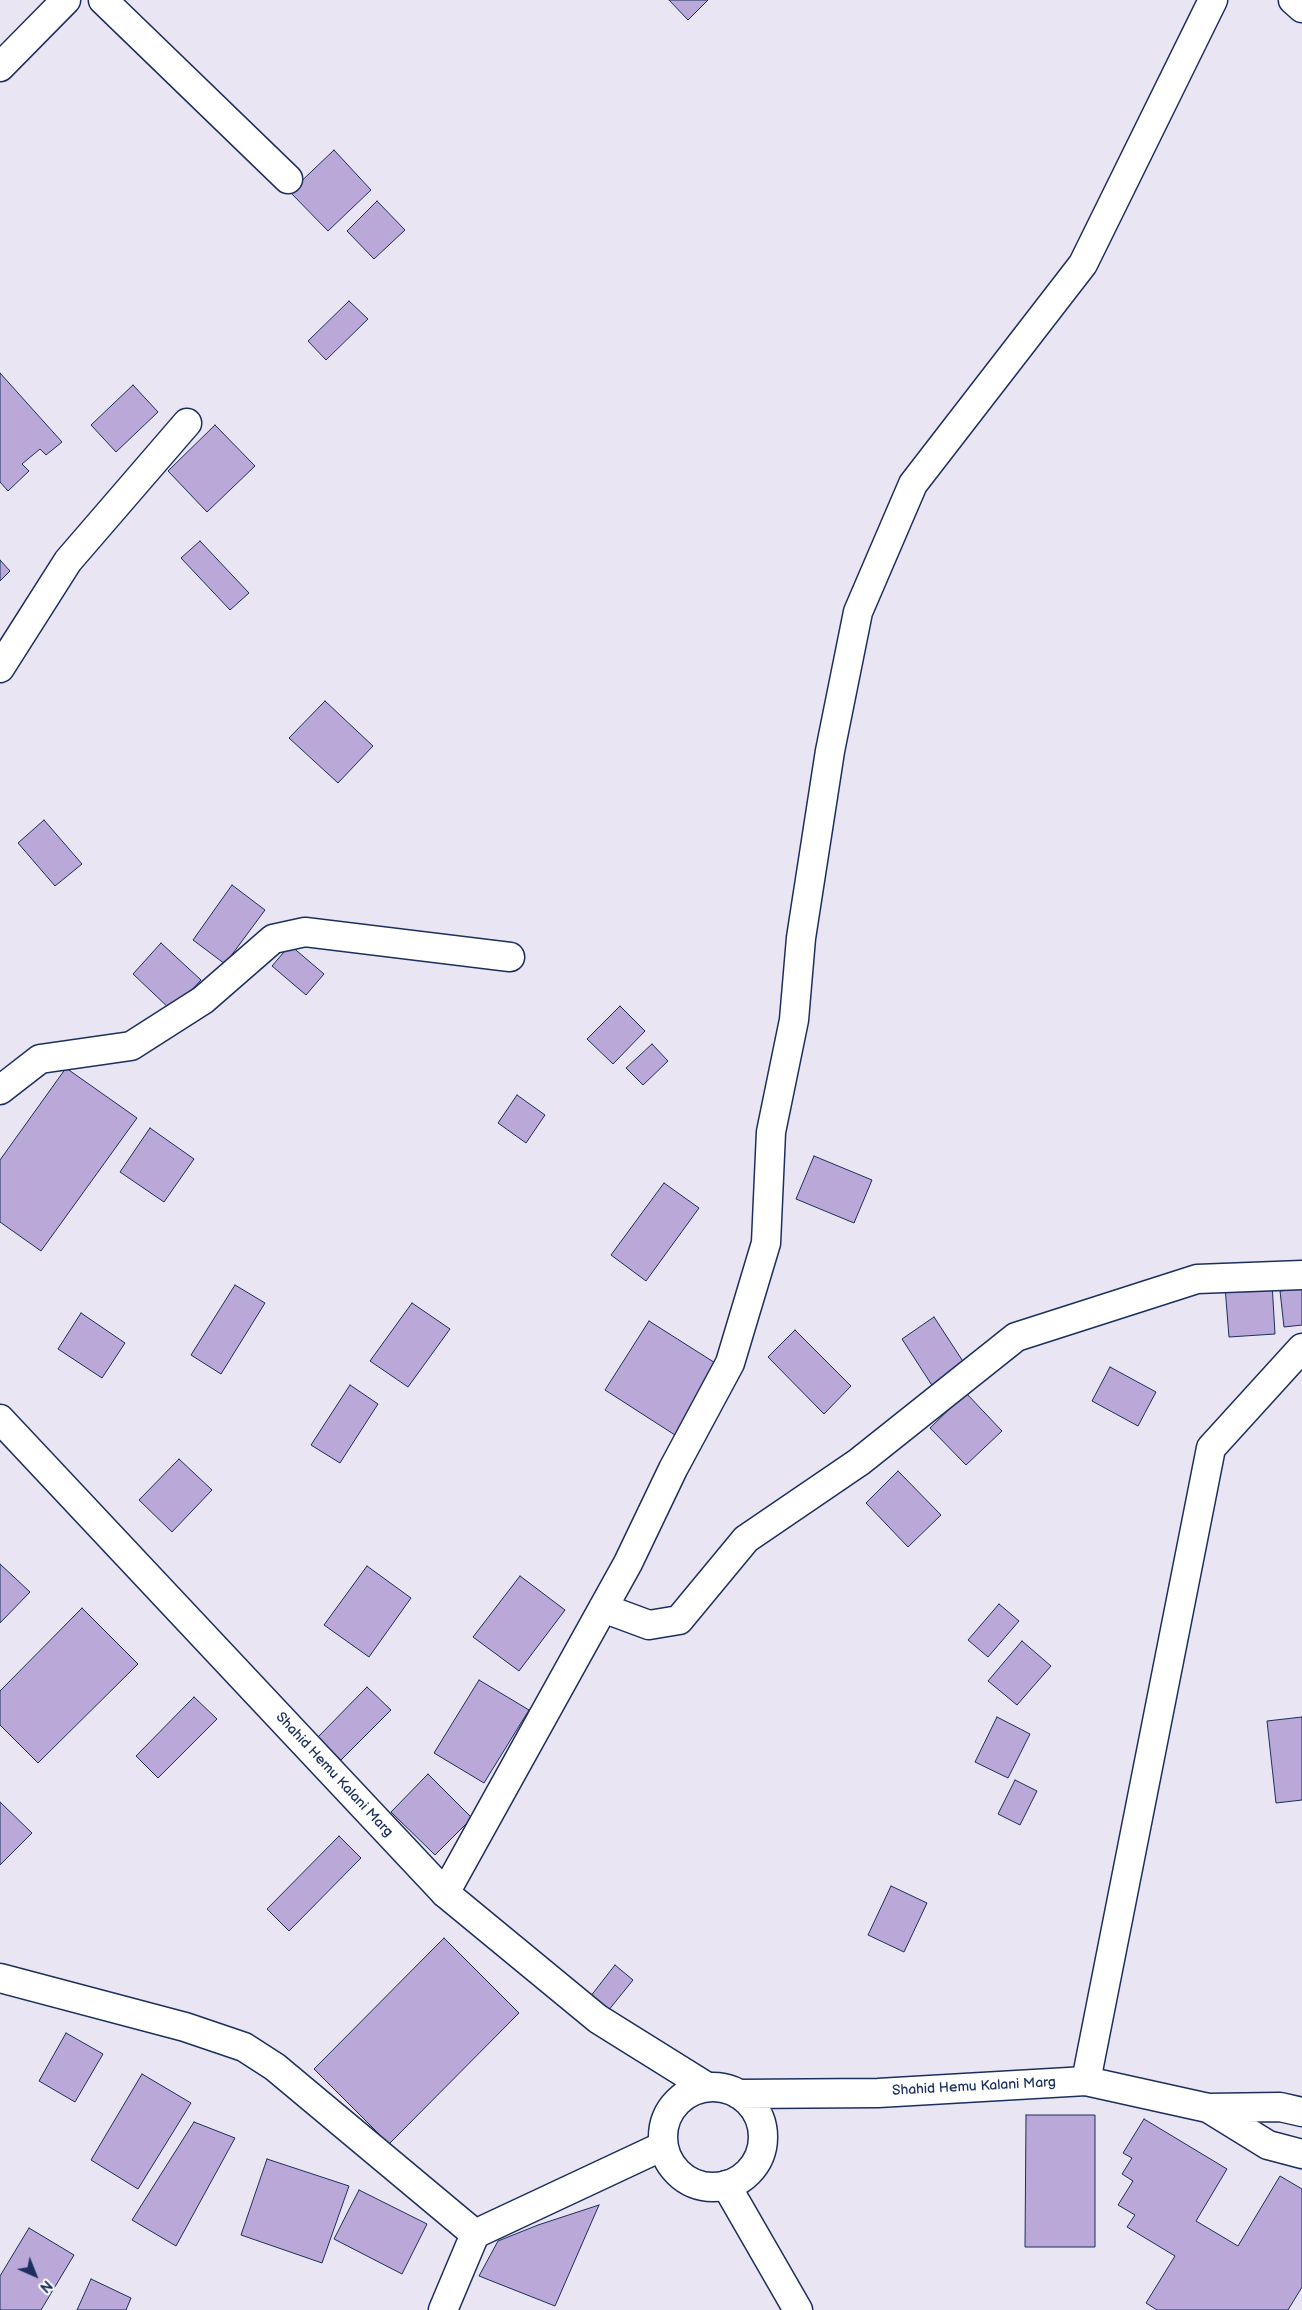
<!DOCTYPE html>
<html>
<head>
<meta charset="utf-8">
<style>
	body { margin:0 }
	#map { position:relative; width:1302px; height:2310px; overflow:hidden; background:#eae5f3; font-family:"Balsamiq Sans",sans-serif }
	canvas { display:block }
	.north { position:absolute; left:10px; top:2250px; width:50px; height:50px; -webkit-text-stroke:4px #fff; paint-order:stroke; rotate:136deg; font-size:14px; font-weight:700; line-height:20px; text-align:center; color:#1b2f5e }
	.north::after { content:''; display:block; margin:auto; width:18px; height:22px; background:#1b2f5e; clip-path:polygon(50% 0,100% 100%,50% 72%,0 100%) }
</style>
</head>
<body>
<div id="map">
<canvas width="1302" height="2310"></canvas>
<div class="north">N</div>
</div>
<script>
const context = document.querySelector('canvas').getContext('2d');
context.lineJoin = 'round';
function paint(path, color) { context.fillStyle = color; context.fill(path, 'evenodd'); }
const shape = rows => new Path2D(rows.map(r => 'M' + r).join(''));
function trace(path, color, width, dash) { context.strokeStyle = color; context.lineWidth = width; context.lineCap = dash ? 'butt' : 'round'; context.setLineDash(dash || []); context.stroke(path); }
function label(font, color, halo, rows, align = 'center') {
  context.font = font + ' "Balsamiq Sans",sans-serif'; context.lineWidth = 5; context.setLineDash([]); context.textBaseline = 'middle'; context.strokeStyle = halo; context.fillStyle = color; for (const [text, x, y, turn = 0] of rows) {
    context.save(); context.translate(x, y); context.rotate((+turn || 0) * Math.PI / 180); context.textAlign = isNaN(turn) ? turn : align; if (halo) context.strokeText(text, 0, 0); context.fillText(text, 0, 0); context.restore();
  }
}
const building = shape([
	[669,0,708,0,688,20,669,0],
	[334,150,371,190,328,231,290,192,334,150],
	[377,201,405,230,374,259,347,231,377,201],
	[349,301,368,319,326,360,308,341,349,301],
	[0,373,62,442,46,455,40,449,22,464,29,471,8,491,0,482,0,373],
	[133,385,158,412,116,452,91,425,133,385],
	[215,425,255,466,207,512,168,471,215,425],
	[200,541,249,593,230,610,181,558,200,541],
	[0,560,10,571,0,581,0,560],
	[325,701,373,746,338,783,289,738,325,701],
	[44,820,82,864,55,886,18,843,44,820],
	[232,885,265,910,225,964,193,940,232,885],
	[161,943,201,980,172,1011,133,974,161,943],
	[290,945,324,974,306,995,272,966,290,945],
	[620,1006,645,1031,613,1064,587,1039,620,1006],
	[652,1044,668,1061,643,1085,626,1068,652,1044],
	[66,1068,137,1118,41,1251,0,1222,0,1160,66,1068],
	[517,1095,545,1115,526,1143,498,1123,517,1095],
	[150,1128,194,1159,164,1202,120,1172,150,1128],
	[814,1156,872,1180,854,1223,796,1199,814,1156],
	[664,1183,699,1208,646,1281,611,1255,664,1183],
	[1272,1283,1275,1334,1229,1337,1225,1287,1272,1283],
	[235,1285,265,1303,221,1374,191,1355,235,1285],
	[1302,1288,1302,1325,1284,1327,1280,1291,1302,1288],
	[412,1303,450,1329,408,1387,370,1361,412,1303],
	[81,1313,125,1343,102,1378,58,1349,81,1313],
	[934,1317,968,1369,935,1390,902,1339,934,1317],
	[649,1321,720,1366,675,1435,605,1390,649,1321],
	[795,1330,851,1386,824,1414,768,1357,795,1330],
	[1110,1367,1156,1392,1138,1426,1092,1401,1110,1367],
	[350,1385,378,1404,340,1463,311,1445,350,1385],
	[966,1393,1002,1431,966,1465,930,1428,966,1393],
	[179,1459,212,1490,172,1532,139,1500,179,1459],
	[898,1471,941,1515,908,1547,866,1503,898,1471],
	[0,1564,30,1592,0,1623,0,1564],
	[367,1566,411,1598,369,1657,324,1625,367,1566],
	[520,1576,565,1610,519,1671,473,1637,520,1576],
	[999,1604,1019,1621,988,1657,968,1640,999,1604],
	[82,1608,138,1664,38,1763,0,1725,0,1691,82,1608],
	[1022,1641,1051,1666,1017,1705,988,1681,1022,1641],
	[479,1680,529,1710,484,1783,434,1753,479,1680],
	[367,1687,391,1710,341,1760,318,1737,367,1687],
	[194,1697,217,1719,158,1778,136,1756,194,1697],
	[997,1717,1030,1734,1008,1778,975,1762,997,1717],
	[1302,1717,1302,1800,1276,1803,1267,1721,1302,1717],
	[428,1774,472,1818,435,1855,391,1812,428,1774],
	[1015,1780,1037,1791,1020,1825,998,1814,1015,1780],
	[0,1802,32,1833,0,1865,0,1802],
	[339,1836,361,1858,289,1931,267,1909,339,1836],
	[891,1886,927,1903,904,1952,868,1935,891,1886],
	[444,1938,519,2013,389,2144,314,2069,444,1938],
	[615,1965,633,1980,608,2011,590,1997,615,1965],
	[66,2033,103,2054,75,2102,39,2081,66,2033],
	[142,2074,191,2103,138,2189,91,2160,142,2074],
	[1026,2115,1095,2115,1095,2247,1025,2247,1026,2115],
	[1144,2119,1227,2169,1196,2221,1238,2246,1280,2176,1302,2189,1302,2287,1288,2310,1157,2310,1146,2303,1175,2256,1127,2227,1135,2215,1118,2205,1133,2181,1122,2174,1132,2158,1123,2153,1144,2119],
	[194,2122,235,2138,176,2246,132,2220,194,2122],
	[267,2159,349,2186,322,2263,241,2235,267,2159],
	[359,2190,427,2224,402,2274,334,2239,359,2190],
	[599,2205,555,2306,479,2276,498,2241,538,2225,599,2205],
	[29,2228,74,2255,41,2310,0,2310,0,2276,29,2228],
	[91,2279,131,2298,126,2310,77,2310,91,2279]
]);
const minor = shape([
	[103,0,288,179],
	[1293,0,1302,8],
	[0,67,66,0],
	[0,668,68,561,187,423],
	[0,1090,40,1059,131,1046,203,1000,273,939,305,932,510,957],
	[603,1608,649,1625,679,1620,746,1539,859,1462,1016,1337,1197,1279,1302,1275],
	[445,1893,628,1563,673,1469,730,1363,766,1243,771,1132,794,1020,801,938,830,751,858,612,913,484,1083,264,1213,0],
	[0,1978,185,2027,244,2047,275,2067,475,2234],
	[1086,2081,1211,1448,1302,1348],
	[726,2185,798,2310],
	[443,2310,475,2234,663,2146]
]);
const major = shape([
	[0,1419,445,1893,598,2019,707,2087],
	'663 2137a50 50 0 1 1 100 0a50 50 0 1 1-100 0Z',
	[738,2094,878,2093,1086,2081,1208,2108,1280,2107,1302,2112],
	[1208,2108,1268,2145,1302,2154]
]);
const streetNames = [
	["Shahid Hemu Kalani Marg",334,1775,47],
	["Shahid Hemu Kalani Marg",974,2087,-3]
];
paint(building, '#b9a8d8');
trace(building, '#1b2f5e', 1);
trace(minor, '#1b2f5e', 31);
trace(major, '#1b2f5e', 31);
trace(minor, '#fff', 28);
trace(major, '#fff', 28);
label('14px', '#1b2f5e', '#fff', streetNames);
</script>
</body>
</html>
